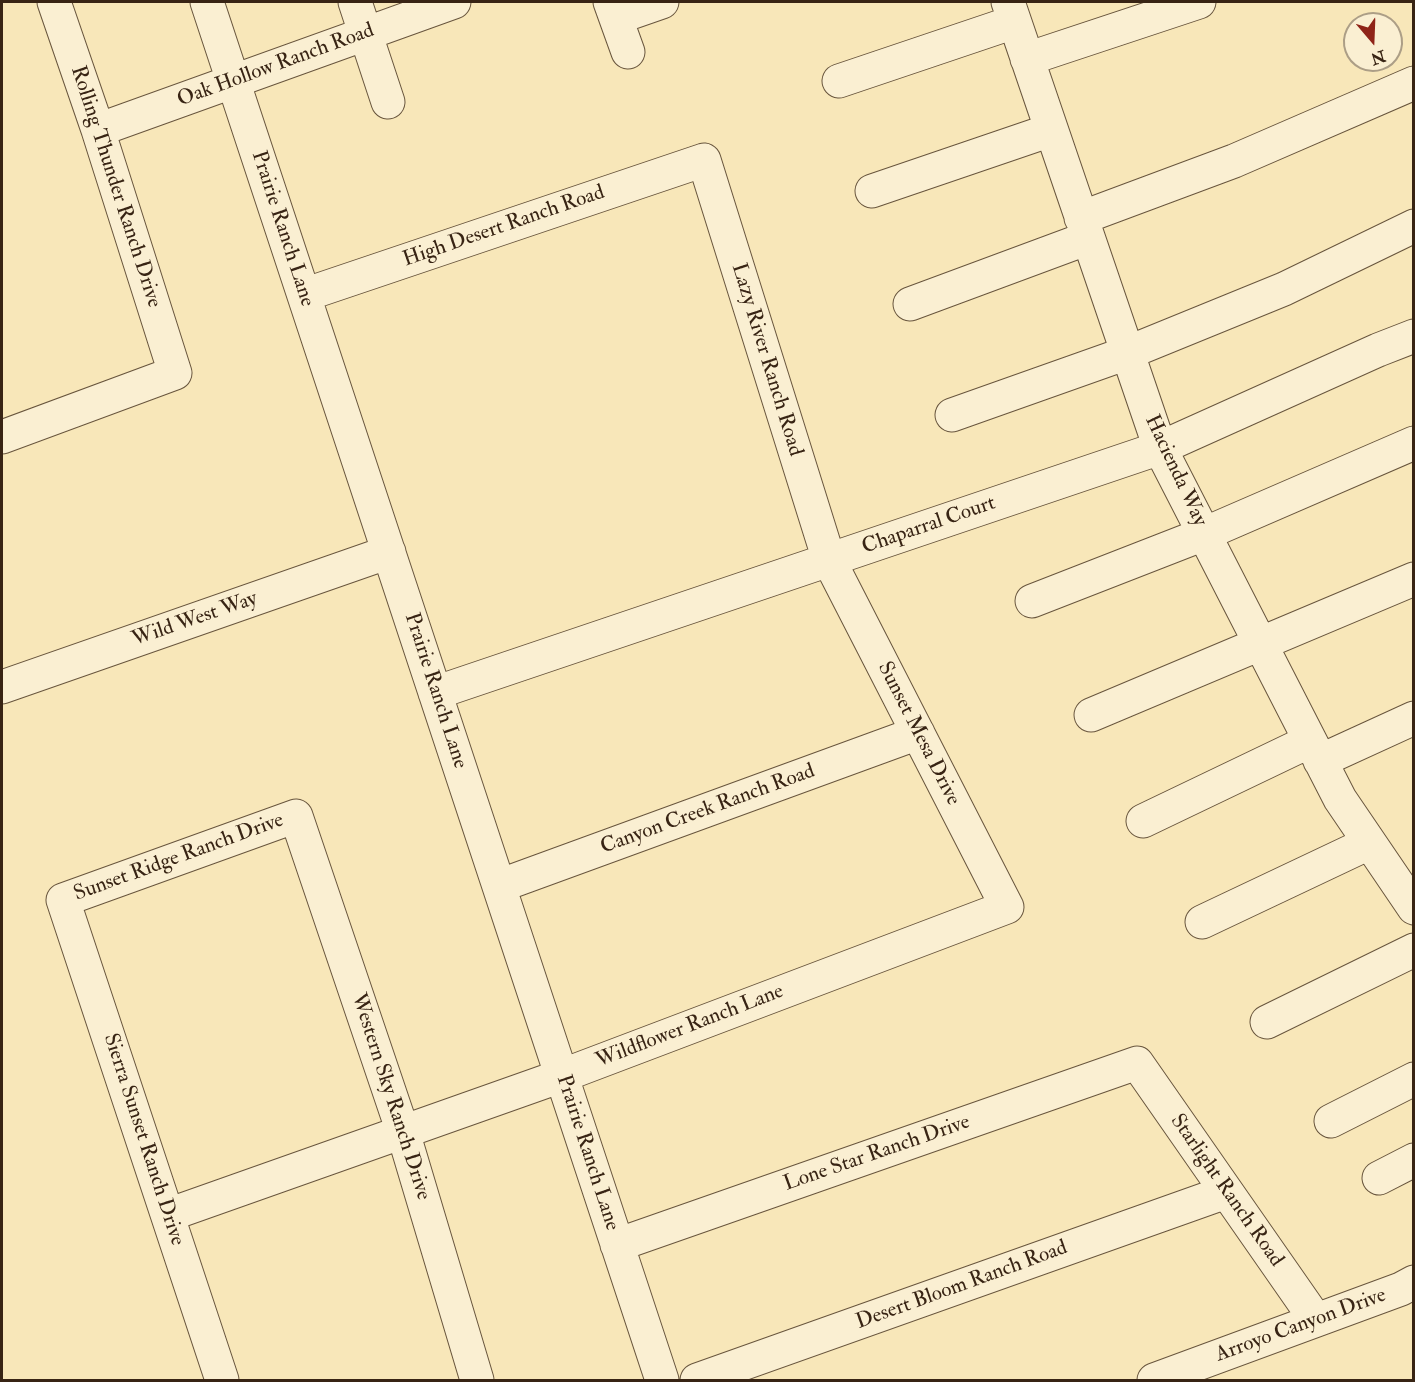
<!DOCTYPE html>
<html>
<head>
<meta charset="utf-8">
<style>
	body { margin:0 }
	#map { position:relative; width:1415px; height:1382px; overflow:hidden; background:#f8e7b9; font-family:"IM FELL Double Pica",serif }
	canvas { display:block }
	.frame { position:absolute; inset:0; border:3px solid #382414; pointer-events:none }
	.north { position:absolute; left:1343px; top:12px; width:60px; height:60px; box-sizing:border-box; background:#faefd2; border:2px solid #ac9e86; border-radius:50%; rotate:161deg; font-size:16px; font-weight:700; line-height:24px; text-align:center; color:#382414 }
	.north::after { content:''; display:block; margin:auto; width:21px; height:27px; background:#8f2418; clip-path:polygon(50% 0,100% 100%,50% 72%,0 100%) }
</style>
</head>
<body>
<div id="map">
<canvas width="1415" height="1382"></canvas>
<div class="frame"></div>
<div class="north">N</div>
</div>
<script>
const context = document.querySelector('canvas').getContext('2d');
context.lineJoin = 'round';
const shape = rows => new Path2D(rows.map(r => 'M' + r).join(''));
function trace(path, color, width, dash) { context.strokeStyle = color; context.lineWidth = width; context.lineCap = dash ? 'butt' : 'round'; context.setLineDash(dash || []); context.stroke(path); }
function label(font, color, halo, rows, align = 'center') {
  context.font = font + ' "IM FELL Double Pica",serif'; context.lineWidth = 4.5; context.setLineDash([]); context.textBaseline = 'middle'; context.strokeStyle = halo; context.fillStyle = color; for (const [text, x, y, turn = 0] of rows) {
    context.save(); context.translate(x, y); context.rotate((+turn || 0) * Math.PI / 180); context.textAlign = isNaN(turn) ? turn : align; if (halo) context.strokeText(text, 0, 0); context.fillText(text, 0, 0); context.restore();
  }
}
const minor = shape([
	[207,2,662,1380],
	[355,2,388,102],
	[610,2,628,52],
	[1008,2,1160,448,1340,799,1414,908],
	[616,18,662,2],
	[1027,59,1199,2],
	[839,81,1014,22],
	[98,130,454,2],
	[872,191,1051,130],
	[1081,218,1234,161,1414,83],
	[910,304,1088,238],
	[952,415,1127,353,1284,289,1414,226],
	[2,437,175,373,98,130,54,2],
	[1032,601,1204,534,1414,443],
	[2,687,389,552],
	[435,693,1160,448,1378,350,1414,336],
	[1091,715,1414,579],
	[1320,761,1414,718],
	[1143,821,1310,741],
	[499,886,918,733],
	[1202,922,1369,843],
	[1267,1022,1414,950],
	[1331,1121,1414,1079],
	[1379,1178,1414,1160],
	[168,1215,561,1076,1007,907,829,560,704,160,304,295],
	[617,1245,1137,1063,1316,1320],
	[222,1380,63,900,296,816,403,1132,477,1380],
	[697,1380,1226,1192],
	[1154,1380,1401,1289,1414,1282]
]);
const streetNames = [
	["Oak Hollow Ranch Road",276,66,-20],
	["Rolling Thunder Ranch Drive",115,187,72],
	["High Desert Ranch Road",504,227,-19],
	["Prairie Ranch Lane",282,229,72],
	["Lazy River Ranch Road",766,360,73],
	["Hacienda Way",1175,471,65],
	["Chaparral Court",929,526,-19],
	["Wild West Way",195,620,-19],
	["Prairie Ranch Lane",435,691,72],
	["Sunset Mesa Drive",918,734,63],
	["Canyon Creek Ranch Road",708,810,-20],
	["Sunset Ridge Ranch Drive",179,858,-20],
	["Wildflower Ranch Lane",690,1027,-21],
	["Western Sky Ranch Drive",390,1097,72],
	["Sierra Sunset Ranch Drive",143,1140,72],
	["Prairie Ranch Lane",587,1153,72],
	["Lone Star Ranch Drive",877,1154,-19],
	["Starlight Ranch Road",1226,1191,55],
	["Desert Bloom Ranch Road",962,1286,-20],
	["Arroyo Canyon Drive",1301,1326,-20]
];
trace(minor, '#68553d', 35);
trace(minor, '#faefd2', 33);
label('21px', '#382414', '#faefd2', streetNames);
</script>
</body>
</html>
